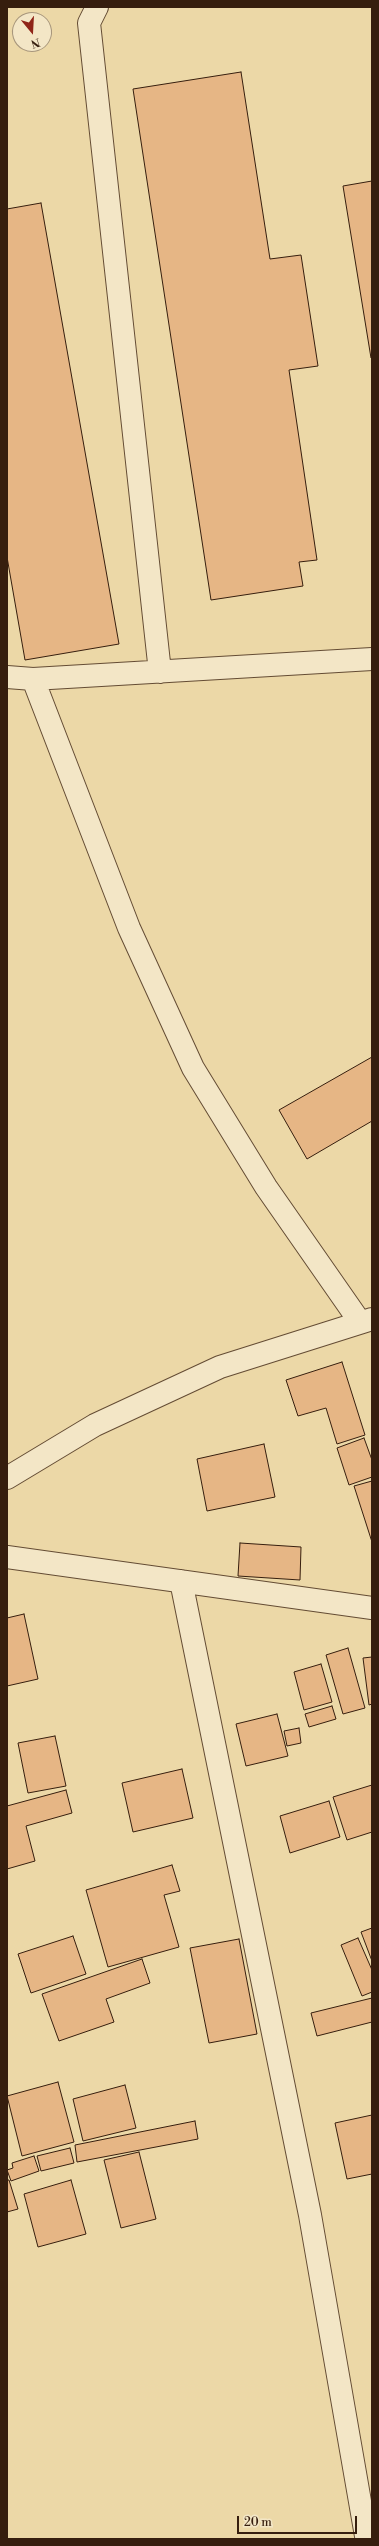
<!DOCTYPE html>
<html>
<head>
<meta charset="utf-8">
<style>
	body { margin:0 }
	#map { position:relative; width:379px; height:2546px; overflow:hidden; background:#ecd8a7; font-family:"Libre Bodoni",serif }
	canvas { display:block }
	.frame { position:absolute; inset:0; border:8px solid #361e0e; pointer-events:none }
	.north { position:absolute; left:12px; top:12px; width:40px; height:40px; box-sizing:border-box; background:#f3e6c6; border:1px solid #a7967c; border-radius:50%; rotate:162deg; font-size:11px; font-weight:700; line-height:16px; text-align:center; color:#361e0e }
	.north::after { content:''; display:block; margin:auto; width:14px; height:18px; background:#8f2418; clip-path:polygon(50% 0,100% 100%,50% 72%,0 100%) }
	.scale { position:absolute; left:237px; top:2516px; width:120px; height:18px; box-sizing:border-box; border:2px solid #361e0e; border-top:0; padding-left:5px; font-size:12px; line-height:14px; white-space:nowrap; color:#361e0e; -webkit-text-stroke:3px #f3e6c6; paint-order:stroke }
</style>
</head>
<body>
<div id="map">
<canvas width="379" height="2546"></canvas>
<div class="frame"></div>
<div class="north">N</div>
<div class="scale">20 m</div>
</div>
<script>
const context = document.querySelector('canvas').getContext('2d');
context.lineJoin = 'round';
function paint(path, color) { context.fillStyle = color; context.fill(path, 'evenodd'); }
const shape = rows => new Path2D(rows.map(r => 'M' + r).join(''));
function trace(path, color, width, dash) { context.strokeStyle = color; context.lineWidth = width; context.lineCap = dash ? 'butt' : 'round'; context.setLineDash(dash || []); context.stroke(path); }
const building = shape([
	[241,72,270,259,301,255,318,366,289,370,317,560,299,562,303,586,211,600,133,89,241,72],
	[372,181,372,358,371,358,343,186,372,181],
	[41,203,119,644,25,660,7,557,7,209,41,203],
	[372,1057,372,1121,307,1159,279,1110,372,1057],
	[342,1362,365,1435,337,1444,326,1408,298,1416,286,1380,342,1362],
	[364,1438,372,1460,372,1477,349,1485,337,1448,364,1438],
	[264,1444,275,1497,207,1511,197,1459,264,1444],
	[372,1481,372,1542,354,1486,372,1481],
	[240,1543,301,1547,300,1580,238,1576,240,1543],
	[24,1614,38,1679,7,1686,7,1618,24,1614],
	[348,1648,365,1708,343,1714,326,1655,348,1648],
	[372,1657,372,1704,369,1705,363,1658,372,1657],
	[321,1664,332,1702,304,1710,294,1672,321,1664],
	[332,1706,336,1719,309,1727,305,1714,332,1706],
	[277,1714,288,1756,246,1766,236,1724,277,1714],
	[299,1728,301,1743,287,1746,284,1731,299,1728],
	[55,1736,66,1786,28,1793,18,1743,55,1736],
	[182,1769,193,1818,133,1832,122,1783,182,1769],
	[372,1785,372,1832,347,1840,333,1797,372,1785],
	[66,1790,72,1813,26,1826,35,1861,7,1869,7,1806,66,1790],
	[329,1801,340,1837,290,1853,280,1816,329,1801],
	[172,1865,180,1891,164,1895,179,1947,108,1967,86,1890,172,1865],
	[372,1928,372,1961,361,1932,372,1928],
	[73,1936,86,1974,31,1993,18,1954,73,1936],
	[358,1938,372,1970,372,1992,362,1996,341,1945,358,1938],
	[239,1939,257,2034,209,2043,190,1948,239,1939],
	[142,1959,150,1983,106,1999,114,2022,59,2041,42,1994,142,1959],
	[372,1998,372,2022,317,2036,311,2013,372,1998],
	[58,2082,74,2142,22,2156,7,2096,58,2082],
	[125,2085,136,2128,83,2141,73,2099,125,2085],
	[372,2115,372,2174,347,2179,335,2123,372,2115],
	[195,2121,198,2139,77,2162,75,2145,195,2121],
	[70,2148,74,2163,41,2171,37,2156,70,2148],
	[139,2152,156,2219,121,2228,104,2160,139,2152],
	[34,2156,39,2171,11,2181,7,2170,13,2168,12,2163,34,2156],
	[7,2180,9,2180,18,2209,7,2212,7,2180],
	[71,2180,86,2234,38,2247,24,2194,71,2180]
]);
const minor = shape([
	[97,7,89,23,160,672],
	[7,677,33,679,372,659],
	[33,679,129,928,193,1068,266,1187,360,1322],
	[7,1478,95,1425,220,1367,372,1319],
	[7,1557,372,1608],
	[181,1581,310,2215,366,2536]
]);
paint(building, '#e6b685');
trace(building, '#361e0e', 1);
trace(minor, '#644c34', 24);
trace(minor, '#f3e6c6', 22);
</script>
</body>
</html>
